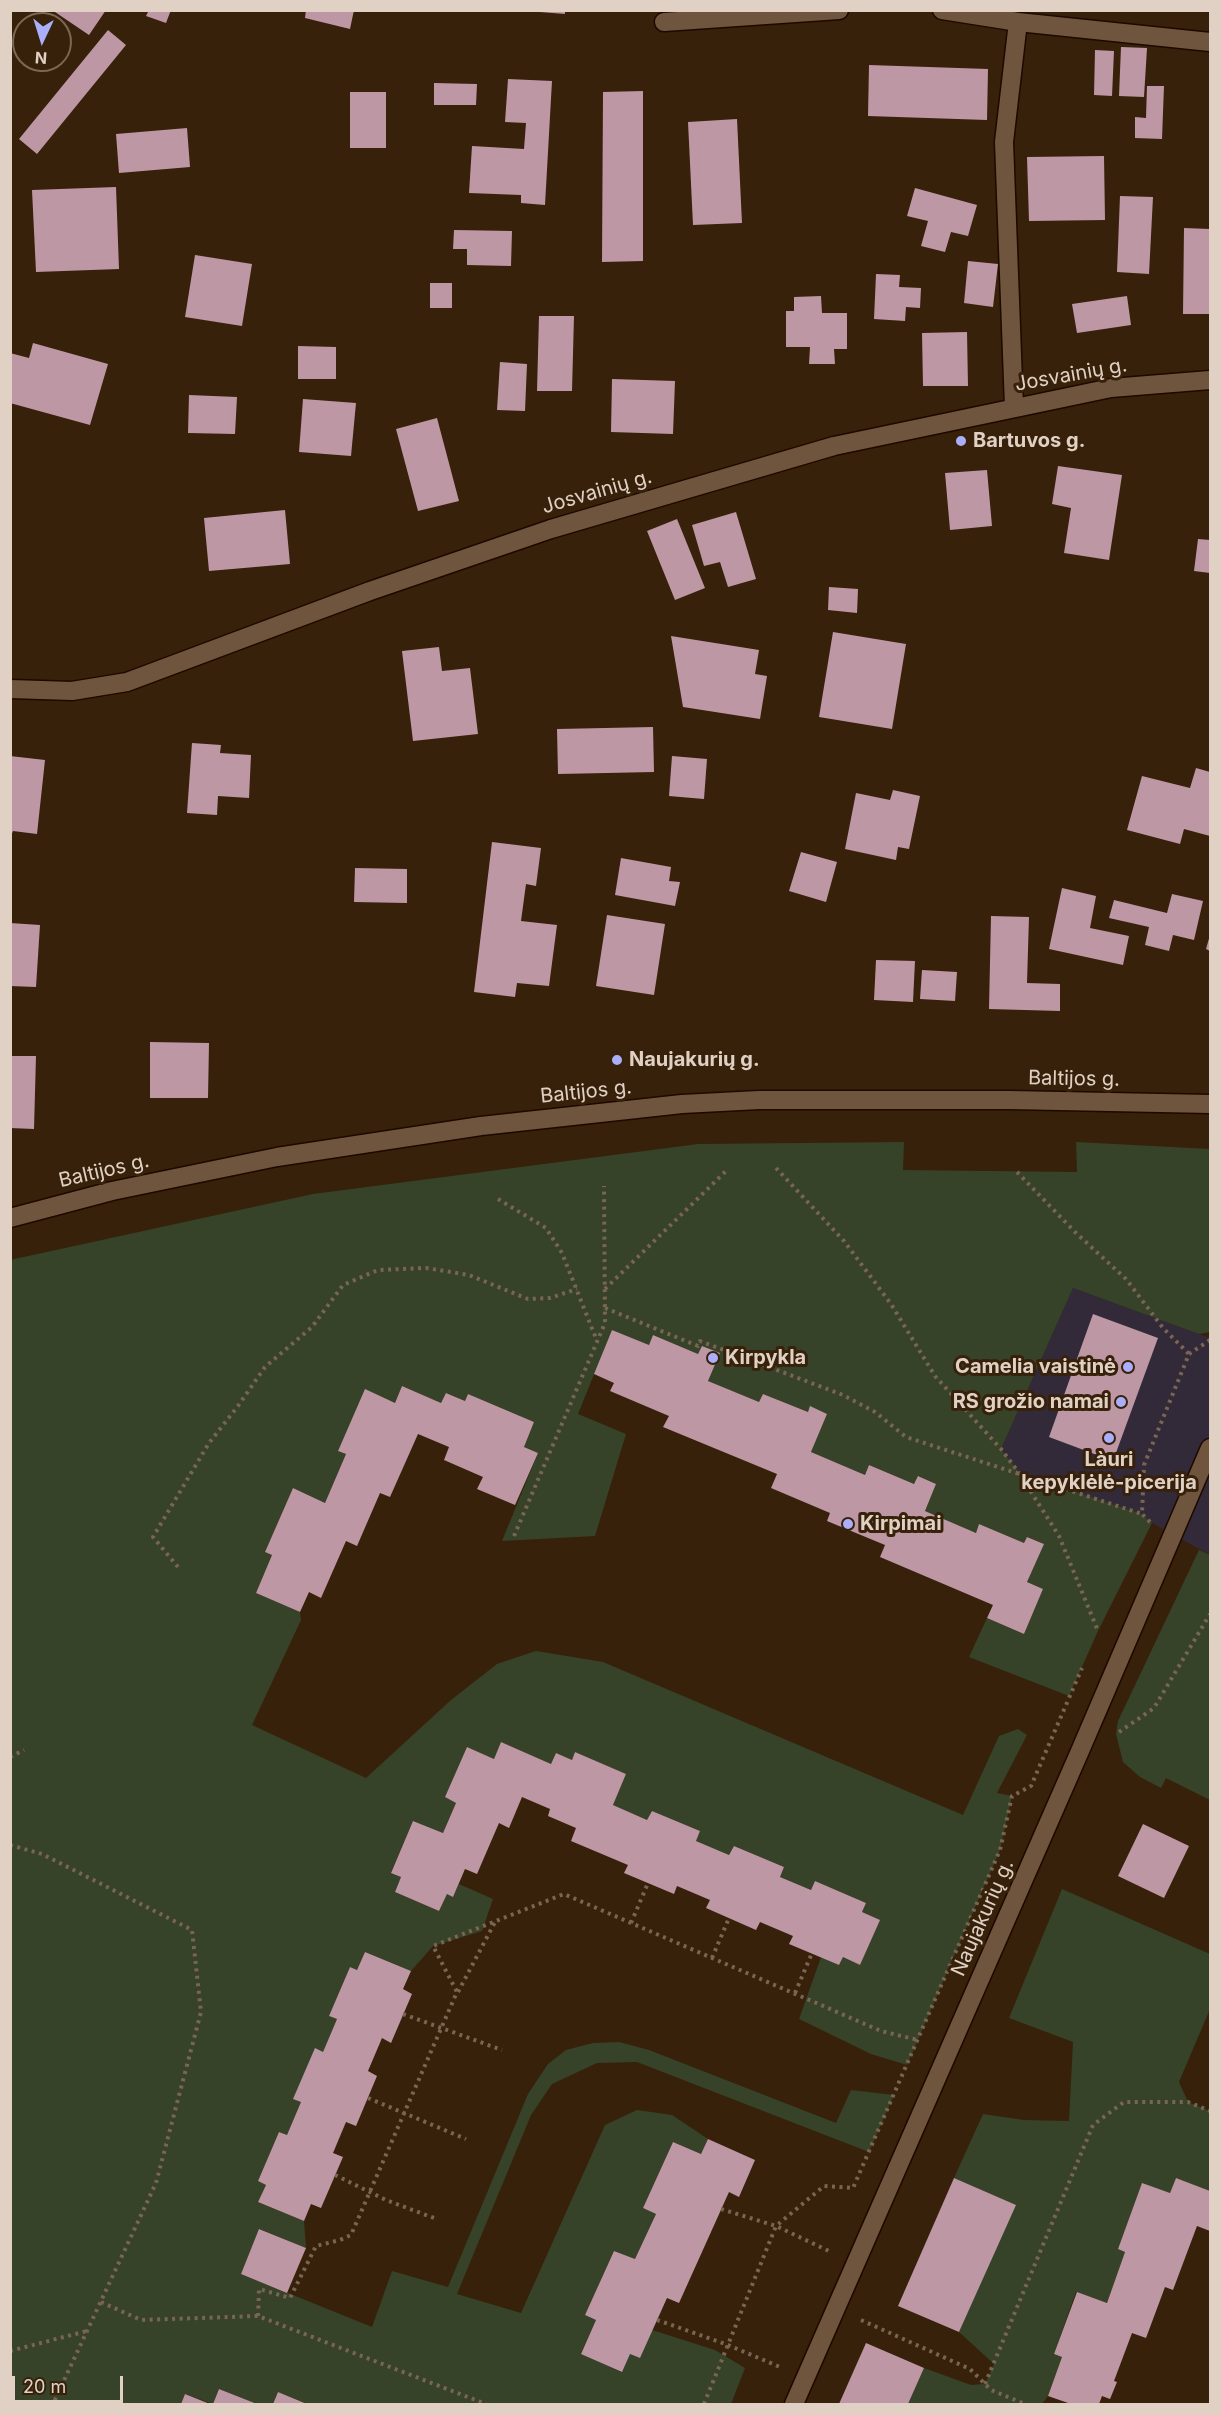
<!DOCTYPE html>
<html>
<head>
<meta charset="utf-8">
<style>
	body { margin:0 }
	#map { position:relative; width:1221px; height:2415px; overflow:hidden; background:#37210a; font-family:Inter,sans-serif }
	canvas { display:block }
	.frame { position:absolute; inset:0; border:12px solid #e0d1c4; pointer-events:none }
	.north { position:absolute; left:12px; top:12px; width:60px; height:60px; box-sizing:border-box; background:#37210a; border:2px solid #7b6754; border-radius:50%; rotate:184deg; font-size:16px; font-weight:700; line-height:24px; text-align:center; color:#e0d1c4 }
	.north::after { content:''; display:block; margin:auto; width:21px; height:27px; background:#abaffb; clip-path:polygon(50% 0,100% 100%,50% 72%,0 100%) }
	.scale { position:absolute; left:12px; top:2376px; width:111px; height:27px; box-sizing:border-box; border:3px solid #e0d1c4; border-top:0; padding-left:8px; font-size:18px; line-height:21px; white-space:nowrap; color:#e0d1c4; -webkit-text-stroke:4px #37210a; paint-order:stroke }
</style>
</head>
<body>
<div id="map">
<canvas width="1221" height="2415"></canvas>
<div class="frame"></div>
<div class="north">N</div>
<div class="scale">20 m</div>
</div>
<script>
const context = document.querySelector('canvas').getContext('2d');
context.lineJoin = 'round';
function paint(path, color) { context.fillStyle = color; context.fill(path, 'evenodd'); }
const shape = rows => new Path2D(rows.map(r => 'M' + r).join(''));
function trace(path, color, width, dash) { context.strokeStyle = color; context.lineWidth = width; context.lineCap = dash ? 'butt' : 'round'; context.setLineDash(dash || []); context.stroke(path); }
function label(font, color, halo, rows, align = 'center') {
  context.font = font + ' Inter,sans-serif'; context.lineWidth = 6; context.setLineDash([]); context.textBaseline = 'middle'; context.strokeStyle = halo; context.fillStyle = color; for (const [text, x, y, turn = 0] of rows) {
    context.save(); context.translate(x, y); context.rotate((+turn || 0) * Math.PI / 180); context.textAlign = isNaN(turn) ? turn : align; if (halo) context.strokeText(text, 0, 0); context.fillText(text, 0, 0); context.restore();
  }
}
const commercial = shape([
	[1073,1288,1210,1338,1210,1555,1152,1523,1142,1514,1019,1473,1001,1449]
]);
const green = shape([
	[904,1142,903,1170,1077,1172,1076,1142,1210,1149,1210,1332,1199,1334,1073,1288,1001,1449,1020,1473,1142,1514,1152,1523,1098,1631,1069,1696,969,1657,987,1618,1024,1634,1043,1589,1027,1582,1043,1543,1027,1537,1024,1543,979,1524,976,1533,925,1511,936,1484,919,1476,914,1484,869,1465,865,1475,811,1452,827,1414,811,1407,808,1412,763,1394,759,1402,708,1381,720,1353,702,1346,698,1354,653,1335,649,1345,612,1330,578,1414,626,1434,595,1536,502,1541,538,1453,524,1447,534,1422,468,1394,465,1401,447,1393,441,1403,402,1386,395,1403,365,1390,338,1451,346,1454,325,1503,293,1488,265,1552,272,1555,256,1593,300,1612,301,1620,252,1725,366,1778,451,1700,497,1664,536,1651,603,1662,963,1815,999,1736,1018,1729,1027,1735,997,1793,1012,1796,1000,1850,907,2065,871,2054,799,2019,821,1957,839,1965,843,1957,860,1965,879,1920,862,1912,866,1903,815,1881,811,1890,780,1877,784,1867,734,1846,729,1855,696,1841,700,1831,652,1811,647,1820,613,1805,626,1774,575,1752,572,1760,556,1753,551,1764,501,1742,494,1759,467,1747,445,1797,456,1803,443,1833,413,1821,391,1872,401,1877,395,1892,439,1911,447,1894,453,1896,459,1884,493,1899,482,1931,433,1946,411,1971,365,1952,357,1970,350,1967,329,2016,337,2019,323,2052,287,2135,279,2132,258,2181,266,2185,258,2202,304,2221,306,2248,260,2229,241,2274,372,2327,392,2271,448,2287,528,2094,548,2064,566,2050,593,2043,619,2042,649,2050,836,2123,851,2090,894,2095,869,2152,637,2062,597,2063,552,2084,531,2115,457,2294,521,2313,605,2125,637,2110,672,2115,708,2139,701,2154,673,2142,643,2208,656,2214,635,2259,614,2251,585,2315,596,2320,581,2353,621,2372,630,2354,640,2358,652,2330,715,2350,745,2368,731,2404,308,2404,278,2392,273,2404,257,2404,219,2389,213,2404,185,2394,181,2404,11,2404,10,1260,313,1194,698,1144],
	[1199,1550,1210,1555,1210,1800,1166,1778,1161,1788,1140,1777,1123,1762,1116,1734,1118,1721],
	[1062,1889,1210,1954,1210,2009,1179,2082,1188,2102,1210,2111,1210,2191,1176,2178,1170,2193,1142,2184,1118,2249,1125,2252,1107,2303,1076,2292,1054,2354,1062,2357,1048,2396,1042,2404,908,2404,924,2368,971,2385,985,2384,994,2364,959,2332,1015,2205,954,2178,983,2114,1024,2120,1069,2121,1073,2042,1009,2018]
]);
const building = shape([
	[52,10,106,10,89,35],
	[149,10,171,10,166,23,146,16],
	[306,10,354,10,350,29,305,18],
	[540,10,565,10,565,14,540,12],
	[108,30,126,45,37,154,19,139],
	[1121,47,1147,48,1144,97,1119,96],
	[1095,50,1114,51,1112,96,1094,95],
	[869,65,988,69,987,120,868,116],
	[508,79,552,81,545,205,521,203,521,195,469,193,472,146,524,149,526,123,505,122],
	[434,83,477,84,476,105,434,105],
	[1147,86,1164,86,1162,139,1135,138,1135,117,1146,118],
	[643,91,643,261,602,262,603,92],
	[350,92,386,92,386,148,350,148],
	[737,119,742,223,693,225,688,122],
	[187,128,190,167,119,173,116,134],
	[1104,156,1105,220,1029,221,1027,157],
	[116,187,119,269,36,272,32,190],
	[915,188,977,205,968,236,951,232,945,252,921,246,928,221,907,216],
	[1120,196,1153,197,1149,274,1117,272],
	[1184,228,1210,229,1210,314,1183,314],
	[454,230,512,231,511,266,467,265,467,249,453,249],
	[195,255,252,264,242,326,185,317],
	[968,261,998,264,993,307,964,303],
	[876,274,900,275,899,287,921,288,920,308,906,307,905,321,874,319],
	[430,283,452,283,452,308,430,308],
	[821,296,822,313,847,313,847,349,834,349,835,364,809,364,810,347,786,347,786,311,794,311,794,297],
	[1127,296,1131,325,1077,333,1072,304],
	[539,316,574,316,572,391,537,391],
	[967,332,968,386,923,386,922,333],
	[33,343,108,364,90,425,10,403,10,353,29,358],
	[298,346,336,347,336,379,298,379],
	[500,362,527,364,525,411,497,410],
	[612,379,675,381,673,434,611,432],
	[189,395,237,397,235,434,188,433],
	[303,399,356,403,351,456,299,452],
	[437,418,459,501,418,511,396,429],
	[1058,466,1122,475,1109,560,1064,553,1071,508,1052,504],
	[987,470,992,526,950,530,945,473],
	[285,510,290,564,209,571,204,518],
	[736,512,756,579,728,587,720,562,704,566,692,525],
	[677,519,705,588,675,600,647,531],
	[1198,539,1210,540,1210,573,1194,571],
	[829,587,858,589,857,613,828,610],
	[833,632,906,644,892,729,819,717],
	[671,636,759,650,755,674,767,676,760,719,683,707],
	[439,647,442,671,470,668,478,734,413,741,402,651],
	[653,727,654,772,558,774,557,729],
	[192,743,221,745,220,753,251,755,249,798,218,796,217,815,187,813],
	[10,756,45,760,37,834,13,831,10,838],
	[672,756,707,759,704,799,669,796],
	[1196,768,1210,772,1210,836,1184,829,1180,844,1127,830,1142,776,1190,788],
	[893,790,920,796,909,849,898,847,896,860,845,849,856,793,890,800],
	[492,842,541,848,536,886,526,884,521,921,557,925,549,986,517,983,515,997,474,992],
	[801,852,837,862,826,902,789,891],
	[621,858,671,867,669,881,680,882,675,906,615,895],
	[355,868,407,869,407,903,354,902],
	[1062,888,1096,896,1090,928,1129,936,1123,965,1049,949],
	[1172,894,1203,901,1194,940,1173,935,1169,951,1145,945,1149,927,1109,918,1114,900,1167,913],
	[607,915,665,924,654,995,596,986],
	[991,916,1029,917,1027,983,1060,984,1060,1011,989,1009],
	[10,923,40,925,36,987,10,986],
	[1210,935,1210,951,1206,949],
	[876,960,915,961,913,1002,874,1000],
	[922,970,957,972,955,1001,920,999],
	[150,1042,209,1043,208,1098,150,1098],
	[10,1056,36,1056,34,1129,10,1128],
	[1093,1314,1158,1338,1113,1461,1049,1437],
	[612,1330,649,1345,653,1335,698,1354,702,1346,720,1353,708,1381,759,1402,763,1394,808,1412,810,1406,827,1414,811,1452,865,1475,869,1465,914,1484,918,1476,936,1484,925,1511,976,1533,979,1524,1024,1543,1027,1537,1044,1544,1027,1582,1043,1589,1024,1634,987,1618,993,1605,880,1557,885,1545,827,1521,830,1513,771,1488,777,1474,663,1427,669,1416,610,1391,614,1383,594,1374],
	[402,1386,441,1403,446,1393,465,1401,468,1394,534,1422,524,1447,538,1453,515,1505,477,1489,483,1477,444,1460,449,1447,418,1434,390,1497,380,1493,357,1546,346,1541,321,1598,309,1592,300,1612,256,1593,272,1555,265,1552,293,1488,325,1503,346,1454,338,1451,365,1389,395,1403],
	[501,1742,551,1764,556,1753,572,1760,575,1752,626,1774,613,1805,647,1820,652,1811,700,1831,696,1841,729,1855,734,1846,784,1867,780,1877,811,1890,815,1881,866,1903,862,1912,880,1920,860,1965,843,1957,839,1965,789,1944,793,1936,760,1922,756,1930,706,1908,710,1900,677,1886,674,1894,624,1873,628,1865,571,1841,576,1828,548,1816,550,1809,522,1797,509,1828,499,1823,477,1874,465,1869,453,1897,447,1894,439,1911,395,1892,401,1877,391,1873,413,1821,443,1833,456,1803,445,1797,467,1747,494,1759],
	[1143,1824,1189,1846,1164,1898,1118,1876],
	[365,1952,411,1971,403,1989,412,1994,391,2043,382,2038,368,2071,377,2076,356,2126,346,2122,333,2153,343,2157,321,2208,311,2204,304,2221,258,2202,266,2185,258,2181,279,2132,287,2135,301,2102,293,2099,315,2048,323,2052,337,2019,329,2016,350,1967,357,1970],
	[708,2139,755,2160,739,2197,729,2192,679,2303,667,2298,640,2358,630,2354,622,2372,581,2354,596,2320,585,2315,614,2251,635,2259,656,2214,643,2208,673,2142,701,2154],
	[954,2178,1016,2205,959,2332,898,2306],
	[1176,2178,1210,2191,1210,2231,1197,2226,1173,2290,1165,2287,1146,2338,1132,2333,1114,2381,1117,2382,1110,2399,1102,2396,1099,2404,1071,2404,1048,2396,1062,2357,1054,2354,1077,2292,1107,2303,1125,2252,1118,2249,1142,2183,1170,2193],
	[259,2229,306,2248,287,2293,241,2274],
	[866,2343,924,2368,908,2404,839,2404],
	[219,2389,257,2404,213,2404],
	[278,2392,307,2404,273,2404],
	[185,2394,210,2404,181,2404]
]);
const path = shape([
	[776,1168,844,1241,891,1304,935,1376,1001,1449,1019,1473,1059,1536,1098,1631],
	[1017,1172,1076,1233,1126,1279,1163,1328,1189,1354],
	[498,1199,546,1228,562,1253,597,1341],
	[605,1289,726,1171],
	[605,1308,698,1346,700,1341,843,1395,875,1412,906,1437,1142,1514],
	[1150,1522,1142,1514,1144,1465,1189,1354,1210,1340],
	[514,1536,605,1323,604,1186],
	[178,1567,153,1537,209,1443,238,1406,265,1367,312,1327,343,1285,378,1270,426,1268,469,1275,528,1299,550,1298,577,1289],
	[1119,1732,1154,1708,1210,1614],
	[10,1757,24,1750],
	[10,1845,42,1854,192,1930,201,2012,156,2183,53,2404],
	[631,1923,648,1883],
	[712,1958,729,1918],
	[458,1992,495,1922],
	[795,1993,812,1953],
	[403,2014,502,2050],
	[368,2098,466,2139],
	[335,2175,386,2200,434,2218],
	[721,2209,776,2226,831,2252],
	[101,2302,141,2320,258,2316,486,2404],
	[258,2316,259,2289,290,2298,316,2246,340,2240,351,2235,457,1992,433,1946,564,1894,881,2031,918,2040],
	[657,2320,728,2345,780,2367],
	[861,2320,970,2369,991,2390,1025,2404],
	[10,2351,87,2331],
	[985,2384,1093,2125,1124,2102,1188,2102,1210,2111],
	[704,2404,776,2226,824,2186,853,2188,1000,1850,1012,1796,1031,1786,1082,1668]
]);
const minor = shape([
	[942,10,1018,22,1210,42],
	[664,22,839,10],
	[1014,407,1004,142,1018,22],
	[10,689,72,691,127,682,370,591,551,529,834,446,1111,388,1210,380],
	[794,2404,1080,1751,1210,1448]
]);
const tertiary = shape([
	[10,1218,112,1191,277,1157,481,1126,682,1104,759,1100,1010,1100,1210,1104]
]);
const markers = [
	[961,441,6,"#abaffb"],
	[617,1060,6,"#abaffb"],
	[713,1358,6,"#abaffb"],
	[1128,1367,6,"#abaffb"],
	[1121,1402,6,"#abaffb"],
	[1109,1438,6,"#abaffb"],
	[848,1524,6,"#abaffb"]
];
const streetNames = [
	["Josvainių g.",1071,375,-10],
	["Josvainių g.",597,492,-16],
	["Baltijos g.",1074,1079,1],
	["Baltijos g.",586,1092,-6],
	["Baltijos g.",104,1171,-13],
	["Naujakurių g.",983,1918,-66]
];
const poiNames = [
	["Bartuvos g.",973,441],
	["Naujakurių g.",629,1060],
	["Kirpykla",725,1358],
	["Camelia vaistinė",1116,1367,"right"],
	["RS grožio namai",1109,1402,"right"],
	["Làuri",1109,1460,"center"],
	["kepyklėlė-picerija",1109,1483,"center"],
	["Kirpimai",860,1524]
];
paint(commercial, '#322a39');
paint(green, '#364328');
paint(building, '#be97a5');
trace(minor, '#1e0900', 21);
trace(tertiary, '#1e0900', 21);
trace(path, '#796552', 4, [3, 4.5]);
trace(minor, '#6f553e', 18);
trace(tertiary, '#6f553e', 18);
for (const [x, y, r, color] of markers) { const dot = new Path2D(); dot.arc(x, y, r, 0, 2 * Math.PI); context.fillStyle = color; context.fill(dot); trace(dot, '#37210a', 2); }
label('20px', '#e0d1c4', '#37210a', streetNames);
label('bold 20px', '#e0d1c4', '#37210a', poiNames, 'left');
</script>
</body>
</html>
